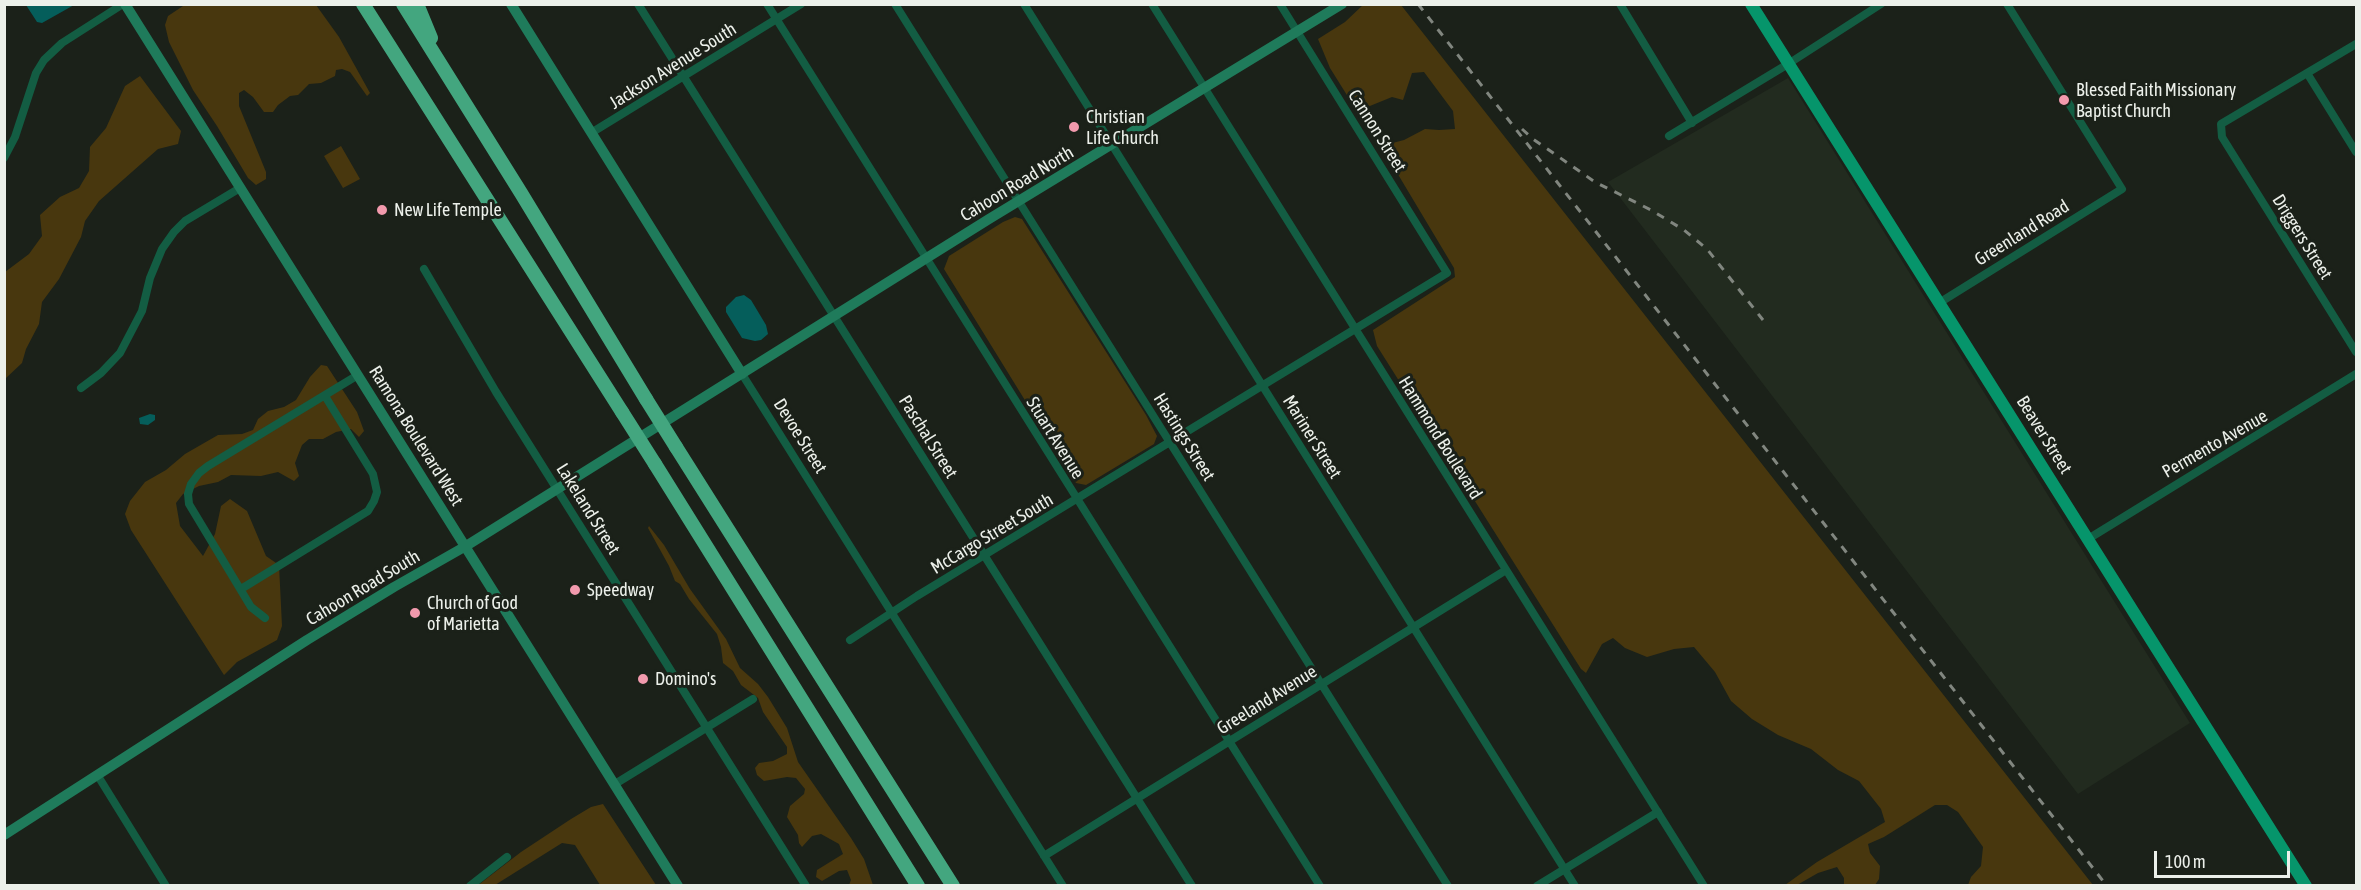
<!DOCTYPE html>
<html>
<head>
<meta charset="utf-8">
<style>
	body { margin:0 }
	#map { position:relative; width:2361px; height:890px; overflow:hidden; background:#1b2119; font-family:"Asap Condensed",sans-serif }
	canvas { display:block }
	.frame { position:absolute; inset:0; border:6px solid #ecf0ea; pointer-events:none }
	.scale { position:absolute; left:2154px; top:851px; width:136px; height:27px; box-sizing:border-box; border:3px solid #ecf0ea; border-top:0; padding-left:8px; font-size:18px; line-height:21px; white-space:nowrap; color:#ecf0ea; -webkit-text-stroke:4px #1b2119; paint-order:stroke }
</style>
</head>
<body>
<div id="map">
<canvas width="2361" height="890"></canvas>
<div class="frame"></div>
<div class="scale">100 m</div>
</div>
<script>
const context = document.querySelector('canvas').getContext('2d');
context.lineJoin = 'round';
function paint(path, color) { context.fillStyle = color; context.fill(path, 'evenodd'); }
const shape = rows => new Path2D(rows.map(r => 'M' + r).join(''));
function trace(path, color, width, dash) { context.strokeStyle = color; context.lineWidth = width; context.lineCap = dash ? 'butt' : 'round'; context.setLineDash(dash || []); context.stroke(path); }
function label(font, color, halo, rows, align = 'center') {
  context.font = font + ' "Asap Condensed",sans-serif'; context.lineWidth = 6; context.setLineDash([]); context.textBaseline = 'middle'; context.strokeStyle = halo; context.fillStyle = color; for (const [text, x, y, turn = 0] of rows) {
    context.save(); context.translate(x, y); context.rotate((+turn || 0) * Math.PI / 180); context.textAlign = isNaN(turn) ? turn : align; if (halo) context.strokeText(text, 0, 0); context.fillText(text, 0, 0); context.restore();
  }
}
const built = shape([
	[1788,78,2190,723,2078,794,1608,182]
]);
const green = shape([
	[186,4,316,5,339,37,370,93,367,96,350,72,342,69,336,70,335,76,321,83,309,84,298,95,290,96,278,105,273,112,264,112,253,97,244,90,239,93,239,106,266,172,266,179,256,185,248,178,217,126,193,90,169,42,165,25,168,16],
	[1364,4,1401,5,2093,885,1968,885,1971,877,1981,866,1983,847,1958,812,1947,805,1935,805,1884,837,1868,844,1870,853,1880,866,1879,879,1875,885,1844,885,1844,878,1837,867,1818,873,1797,885,1785,885,1817,862,1885,822,1881,809,1859,781,1838,770,1811,749,1778,735,1752,719,1731,701,1715,672,1694,647,1674,649,1647,657,1625,648,1613,638,1602,644,1586,673,1581,669,1377,346,1373,330,1455,277,1454,268,1381,146,1404,140,1425,129,1439,130,1455,129,1453,111,1424,72,1412,73,1403,100,1392,97,1360,110,1350,100,1330,68,1318,39,1345,22],
	[140,76,181,131,178,144,158,149,99,201,85,221,81,237,59,279,42,302,39,324,26,349,22,363,5,379,5,272,29,254,42,236,40,215,60,197,79,188,89,171,90,147,106,128,125,86],
	[341,146,360,179,343,188,324,156],
	[1015,217,1022,219,1146,415,1157,436,1154,444,1086,485,1076,483,944,269,949,256,1003,222],
	[321,365,327,366,357,412,364,431,359,437,351,429,336,432,323,439,309,439,302,445,295,463,299,476,294,481,278,472,261,476,231,475,218,482,199,486,183,494,176,503,180,526,203,556,215,534,221,506,230,499,247,511,266,556,279,565,282,626,277,640,237,662,224,675,131,530,125,514,130,501,145,482,166,470,185,454,218,435,242,434,253,430,258,419,268,411,284,407,296,400,310,377],
	[649,526,664,545,690,589,726,639,740,668,758,684,768,697,787,728,798,762,851,838,864,859,873,885,849,885,851,880,847,870,839,871,822,881,816,877,817,870,843,854,839,844,821,834,812,836,802,847,799,843,798,835,787,817,790,806,804,794,805,789,796,778,787,777,764,781,757,775,755,768,759,763,773,761,787,754,787,747,763,712,758,698,741,685,733,671,723,663,721,647,717,634,689,599,680,584,675,581,669,566,648,528],
	[603,804,656,885,600,885,575,845,562,843,495,885,477,886,521,852,571,819,591,807]
]);
const water = shape([
	[26,5,74,5,42,23,37,22],
	[744,295,751,300,766,325,768,334,761,340,755,341,742,338,726,312,726,307,736,297],
	[150,414,155,415,155,420,148,425,140,424,139,418]
]);
const street = shape([
	[638,4,1192,886],
	[767,4,1320,886],
	[895,4,1448,886],
	[1024,4,1575,886],
	[1152,4,1704,886],
	[1620,4,1692,123],
	[2356,44,2221,124,2222,137,2356,352],
	[2307,73,2356,152],
	[591,133,801,4],
	[1669,136,1788,64,1881,4],
	[4,158,15,137,36,73,44,60,62,43,123,4],
	[424,269,496,392,806,886],
	[1939,303,2122,189,2007,4],
	[742,374,1063,886],
	[81,388,101,373,120,353,142,311,150,278,162,249,174,232,185,221,240,188],
	[2088,539,2356,374],
	[241,589,368,511,374,501,377,492,373,474,325,396],
	[265,618,251,607,189,504,188,494,191,484,199,473,208,466,358,375],
	[850,640,917,596,1447,273,1280,4],
	[98,776,166,886],
	[615,784,753,699],
	[1044,856,1506,570],
	[470,886,507,857],
	[1537,886,1658,812]
]);
const secondary = shape([
	[125,4,678,886],
	[511,4,742,374],
	[4,835,307,640,394,587,466,546,989,219,1342,4]
]);
const primary = shape([
	[1751,4,2306,886]
]);
const highway = shape([
	[363,4,622,412],
	[403,4,521,193,646,399],
	[417,4,431,38],
	[676,447,953,886],
	[655,464,918,886]
]);
const rail = shape([
	[1418,4,2107,886],
	[1522,129,1533,139,1595,182,1651,210,1684,230,1707,249,1763,320]
]);
const highwayBridge = shape([
	[646,399,676,447],
	[622,412,655,464]
]);
const markers = [
	[2064,100,6,"#f29aad"],
	[1074,127,6,"#f29aad"],
	[382,210,6,"#f29aad"],
	[575,590,6,"#f29aad"],
	[415,613,6,"#f29aad"],
	[643,679,6,"#f29aad"]
];
const streetNames = [
	["Jackson Avenue South",673,66,-32],
	["Cannon Street",1377,131,58],
	["Cahoon Road North",1017,184,-31],
	["Greenland Road",2022,233,-32],
	["Driggers Street",2302,237,58],
	["Beaver Street",2044,435,58],
	["Ramona Boulevard West",416,436,58],
	["Devoe Street",800,436,58],
	["Paschal Street",928,437,58],
	["Hastings Street",1184,437,58],
	["Mariner Street",1312,437,58],
	["Stuart Avenue",1055,438,58],
	["Hammond Boulevard",1440,438,58],
	["Permento Avenue",2215,444,-30],
	["Lakeland Street",588,509,58],
	["McCargo Street South",992,534,-31],
	["Cahoon Road South",363,588,-31],
	["Greeland Avenue",1267,700,-32]
];
const poiNames = [
	["Blessed Faith Missionary",2076,90],
	["Baptist Church",2076,111],
	["Christian",1086,117],
	["Life Church",1086,138],
	["New Life Temple",394,210],
	["Speedway",587,590],
	["Church of God",427,603],
	["of Marietta",427,624],
	["Domino's",655,679]
];
paint(built, '#222b1f');
paint(green, '#48370e');
paint(water, '#055e5b');
trace(street, '#135d43', 8);
trace(secondary, '#1f7b5b', 10);
trace(primary, '#06956b', 12);
trace(highway, '#43a67f', 14);
trace(rail, '#81867f', 3, [8, 8]);
trace(highwayBridge, '#43a67f', 14);
for (const [x, y, r, color] of markers) { const dot = new Path2D(); dot.arc(x, y, r, 0, 2 * Math.PI); context.fillStyle = color; context.fill(dot); trace(dot, '#1b2119', 2); }
label('18px', '#ecf0ea', '#1b2119', streetNames);
label('18px', '#ecf0ea', '#1b2119', poiNames, 'left');
</script>
</body>
</html>
